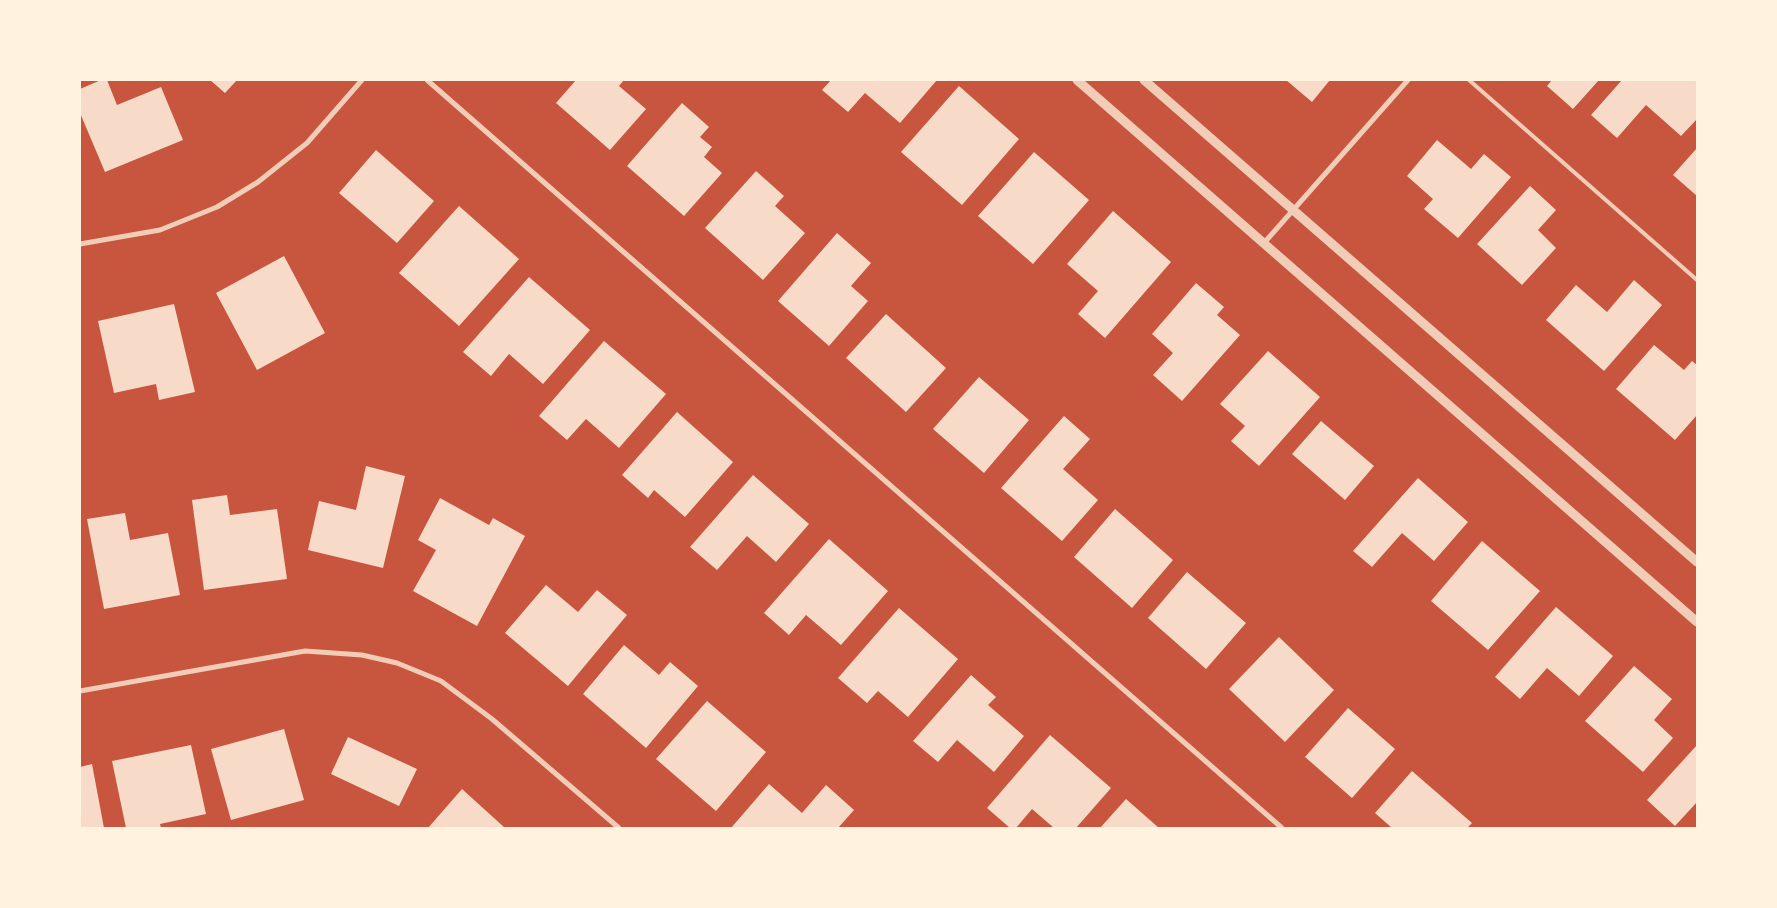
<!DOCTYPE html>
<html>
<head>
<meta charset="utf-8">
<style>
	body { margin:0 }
	#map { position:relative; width:1777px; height:908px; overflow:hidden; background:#c8553d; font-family:Helvetica,sans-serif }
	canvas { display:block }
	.frame { position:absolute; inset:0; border:81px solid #fff3e0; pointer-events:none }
</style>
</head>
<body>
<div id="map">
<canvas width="1777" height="908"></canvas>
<div class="frame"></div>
</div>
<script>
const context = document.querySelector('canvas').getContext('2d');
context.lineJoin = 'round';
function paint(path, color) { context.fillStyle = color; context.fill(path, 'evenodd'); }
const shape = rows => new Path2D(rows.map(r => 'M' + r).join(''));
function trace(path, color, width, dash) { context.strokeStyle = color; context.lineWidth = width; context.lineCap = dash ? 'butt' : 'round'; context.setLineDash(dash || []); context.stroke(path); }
const building = shape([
	[101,80,107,80,117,105,161,87,183,140,105,172,80,113,80,89],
	[210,80,237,80,225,93],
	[576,80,624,80,619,86,646,109,610,150,556,103],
	[831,80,937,80,900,123,865,93,848,112,822,90],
	[1286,80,1330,80,1312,102],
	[1552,80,1599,80,1573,109,1547,86],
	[1622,80,1694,80,1697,82,1697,119,1681,136,1646,105,1617,138,1591,115],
	[959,86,1019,139,962,205,901,152],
	[682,103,709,127,700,137,712,147,704,157,722,173,684,216,627,166],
	[1437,140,1471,169,1484,154,1511,177,1458,238,1424,209,1433,199,1407,176],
	[1697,148,1697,196,1673,175],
	[376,150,434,201,397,243,339,193],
	[1034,152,1089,200,1033,264,978,216],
	[756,171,784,196,775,206,805,233,763,280,705,228],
	[1530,186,1556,210,1538,230,1556,248,1522,285,1477,244],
	[459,206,519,259,459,326,399,273],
	[1113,211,1171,262,1105,338,1078,314,1098,291,1067,264],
	[837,233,871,263,851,286,868,301,829,346,778,301],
	[284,256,325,333,257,370,216,293],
	[529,277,590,330,543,384,509,354,491,376,463,352],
	[1634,280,1662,305,1604,371,1546,320,1576,285,1607,312],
	[1196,283,1224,307,1217,315,1240,335,1182,401,1153,375,1173,353,1152,334],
	[174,304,195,392,159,400,156,384,114,393,98,321],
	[886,314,946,368,906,412,846,358],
	[604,341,666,394,619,448,586,419,567,440,539,416],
	[1654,345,1684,370,1692,361,1697,365,1697,415,1675,440,1616,389],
	[1268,351,1320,397,1259,466,1231,441,1245,426,1220,404],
	[979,377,1029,420,984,473,933,429],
	[677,412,733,462,685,517,654,490,648,498,622,475],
	[1064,416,1090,439,1063,469,1098,500,1062,541,1001,488],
	[1321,421,1374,466,1345,500,1292,454],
	[366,466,405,476,383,568,308,550,319,501,356,510],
	[753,475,809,524,776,562,747,536,717,570,690,547],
	[1418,478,1468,522,1434,561,1402,533,1372,567,1353,551],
	[227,495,230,515,277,509,287,579,204,590,192,500],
	[440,498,489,525,493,518,525,536,477,626,413,591,436,550,418,540],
	[1115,509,1173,560,1132,608,1074,557],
	[125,513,130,540,168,533,180,595,104,609,87,519],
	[829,539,888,591,841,645,806,615,789,635,764,613],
	[1482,541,1540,591,1488,650,1431,601],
	[1187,572,1246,623,1206,669,1148,618],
	[546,585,578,612,597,590,627,615,568,686,505,633],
	[1556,607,1613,656,1579,696,1547,668,1520,699,1495,677],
	[899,608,958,659,908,717,878,691,867,703,838,678],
	[1279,637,1334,690,1285,742,1229,689],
	[624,645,659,675,670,662,698,686,646,748,583,694],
	[1634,666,1672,699,1654,720,1673,738,1643,772,1585,721],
	[971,675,996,697,988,705,1024,736,994,772,957,740,938,762,913,741],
	[707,701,766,752,716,811,656,759],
	[1348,708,1395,749,1352,798,1305,757],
	[284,729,304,800,231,820,211,749],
	[1050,735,1111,788,1076,828,1054,828,1032,809,1016,828,1010,828,987,808],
	[348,737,417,769,399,806,331,774],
	[191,745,206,814,160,824,161,828,126,828,112,761],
	[1697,745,1697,802,1675,826,1647,800],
	[92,764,104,828,80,828,80,767],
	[1412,771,1472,823,1467,828,1392,828,1375,813],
	[769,784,802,813,826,785,854,810,838,828,731,828],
	[462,789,505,828,428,828],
	[1126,799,1159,828,1100,828]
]);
const service = shape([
	[1469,80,1697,280]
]);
const minor = shape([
	[427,80,1282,828],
	[1264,243,1408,80],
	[80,244,160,230,217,207,258,182,307,143,362,80],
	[80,691,305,651,362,655,397,663,441,681,492,719,619,828]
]);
const tertiary = shape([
	[1077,80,1697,622],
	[1144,80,1697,562]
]);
paint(building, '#f7dbc8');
trace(service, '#f1ccb7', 4);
trace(minor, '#f1ccb7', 5);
trace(tertiary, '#f1ccb7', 9);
</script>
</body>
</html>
